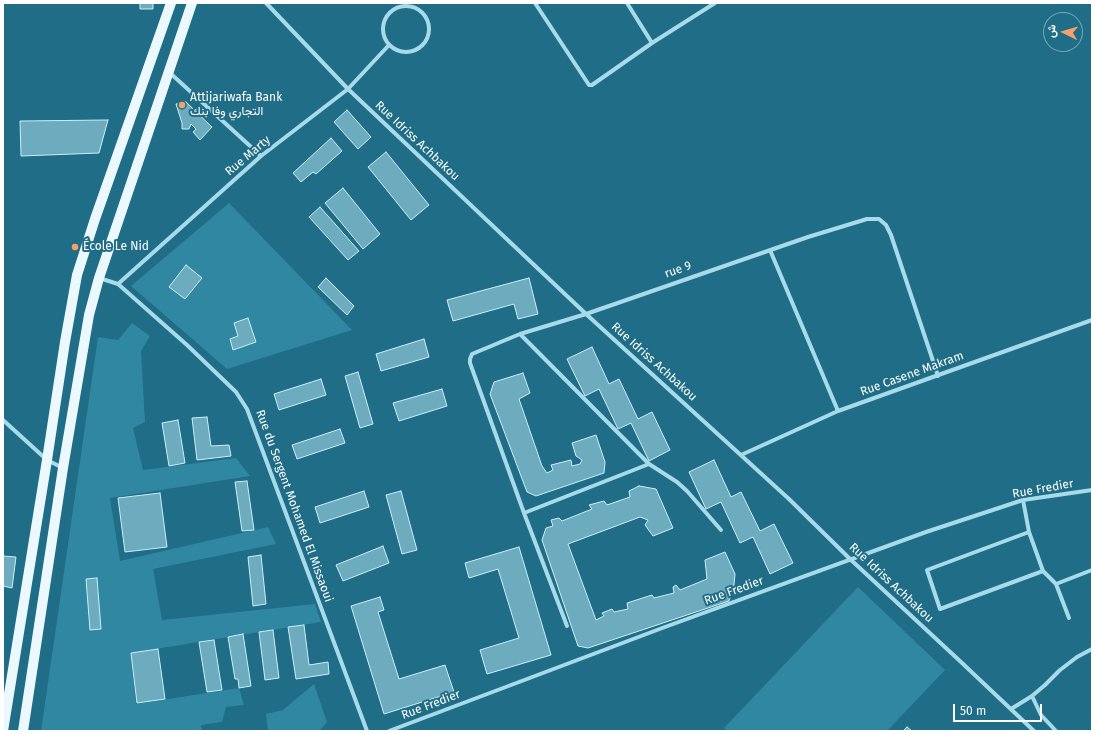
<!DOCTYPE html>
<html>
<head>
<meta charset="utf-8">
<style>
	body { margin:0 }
	#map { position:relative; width:1095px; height:734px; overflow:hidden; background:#1f6d86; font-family:"Fira Sans",Vazirmatn,sans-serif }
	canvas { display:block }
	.frame { position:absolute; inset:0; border:4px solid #fff; pointer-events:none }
	.north { position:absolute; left:1043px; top:12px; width:40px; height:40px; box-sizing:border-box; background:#1f6d86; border:1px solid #79a7b6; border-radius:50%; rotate:275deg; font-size:11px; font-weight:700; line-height:16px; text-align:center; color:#fff }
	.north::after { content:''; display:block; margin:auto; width:14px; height:18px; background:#f8a067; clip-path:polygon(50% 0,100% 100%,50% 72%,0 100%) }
	.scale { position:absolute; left:953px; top:704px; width:89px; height:18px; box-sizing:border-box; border:2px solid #fff; border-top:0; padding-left:5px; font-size:12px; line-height:14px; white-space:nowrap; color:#fff; -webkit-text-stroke:3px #1f6d86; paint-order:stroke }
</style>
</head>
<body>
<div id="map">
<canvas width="1095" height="734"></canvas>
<div class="frame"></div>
<div class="north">ش</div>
<div class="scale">50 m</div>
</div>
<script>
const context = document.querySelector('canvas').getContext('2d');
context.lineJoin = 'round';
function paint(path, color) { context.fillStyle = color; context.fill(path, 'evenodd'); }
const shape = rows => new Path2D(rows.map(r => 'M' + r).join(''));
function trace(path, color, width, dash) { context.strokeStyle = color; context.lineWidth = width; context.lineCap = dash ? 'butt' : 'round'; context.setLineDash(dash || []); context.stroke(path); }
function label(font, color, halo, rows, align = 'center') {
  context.font = font + ' "Fira Sans",Vazirmatn,sans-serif'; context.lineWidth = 4; context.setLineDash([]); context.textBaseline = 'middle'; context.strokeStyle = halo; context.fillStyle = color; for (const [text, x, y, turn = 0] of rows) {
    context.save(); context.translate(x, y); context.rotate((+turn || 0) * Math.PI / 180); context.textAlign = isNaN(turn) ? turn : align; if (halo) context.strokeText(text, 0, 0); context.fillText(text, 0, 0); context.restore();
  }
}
const green = shape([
	[229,203,352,330,227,369,131,286],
	[132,323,150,336,141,351,145,422,133,428,143,470,236,458,250,476,110,498,120,561,268,527,276,544,153,569,162,620,315,604,321,622,131,653,136,704,239,688,244,705,226,707,222,722,201,725,202,731,41,731,98,337,118,340],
	[858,587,945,670,887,731,727,731,724,728],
	[314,684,327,722,319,731,268,731,266,714,283,710]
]);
const building = shape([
	[140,3,153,3,153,9,140,9,140,3],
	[186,102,212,127,200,140,193,132,196,129,191,124,189,129,182,129,182,123,176,104,186,102],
	[347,110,371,137,358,149,334,122,347,110],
	[108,120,99,153,21,156,20,121,108,120],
	[331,138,342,151,316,174,313,172,301,182,293,173,331,138],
	[386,152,429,205,411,220,368,167,386,152],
	[343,188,380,234,363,249,325,203,343,188],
	[320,207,359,251,348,260,309,217,320,207],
	[186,265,202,278,185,299,169,287,186,265],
	[326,278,354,306,347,315,318,287,326,278],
	[529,278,538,314,518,319,514,304,453,321,447,300,529,278],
	[248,318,256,342,233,350,230,339,238,336,234,323,248,318],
	[424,339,429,357,381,371,376,354,424,339],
	[592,347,609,384,619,379,638,419,652,412,670,450,649,461,631,423,618,429,599,389,585,396,567,359,592,347],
	[358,372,373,424,360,428,345,376,358,372],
	[523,373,530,393,519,399,542,466,547,473,553,470,551,465,571,460,572,466,580,464,582,460,576,456,572,443,596,435,605,462,604,473,536,496,527,492,490,394,494,382,523,373],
	[321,379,326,395,279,410,274,394,321,379],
	[442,389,447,406,399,421,393,403,442,389],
	[207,417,211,446,229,445,231,456,197,460,192,418,207,417],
	[178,420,185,463,169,466,162,423,178,420],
	[340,429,345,443,297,459,292,445,340,429],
	[714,460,731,497,741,492,760,531,774,524,793,563,770,574,753,537,740,543,721,502,706,509,689,472,714,460],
	[247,481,254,530,242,531,235,482,247,481],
	[639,486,656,489,673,528,653,536,645,525,648,520,640,517,568,544,596,620,604,616,602,613,612,609,614,612,628,609,627,603,652,595,654,598,674,593,673,587,676,585,680,590,707,579,705,560,725,552,735,574,734,585,729,601,588,648,578,646,542,540,546,528,553,526,551,520,559,518,562,521,592,509,589,505,604,501,607,505,630,497,629,491,639,486],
	[364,491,369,507,320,523,315,507,364,491],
	[401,491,417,550,402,554,386,495,401,491],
	[160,493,167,547,125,552,118,498,160,493],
	[383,546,389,563,343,581,336,565,383,546],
	[519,547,551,655,487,674,480,650,519,638,498,569,469,578,465,563,519,547],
	[261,555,266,604,253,606,248,557,261,555],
	[3,556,16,557,12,588,3,586,3,556],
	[97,578,101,629,90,630,86,579,97,578],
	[380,597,384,610,378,612,399,679,445,665,454,692,384,714,351,606,380,597],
	[304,625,309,665,328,662,329,674,296,679,288,627,304,625],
	[273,630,279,678,265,680,259,632,273,630],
	[243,634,251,686,239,688,238,679,235,679,228,637,243,634],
	[214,640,222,690,207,692,199,642,214,640],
	[158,649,165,699,137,703,131,653,158,649],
	[907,727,912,731,903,731,907,727]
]);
const street = shape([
	[266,3,348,89,586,314,789,499,850,559,961,662,1034,731],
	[535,3,589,85,592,85,652,43,715,3],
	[627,3,652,43],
	'383 29a23 23 0 1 1 46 0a23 23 0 1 1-46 0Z',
	[169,72,261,156],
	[770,250,838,411],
	[99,278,118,284,187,345,236,392,247,409,367,731],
	[118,284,261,156,348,89,389,45],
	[520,334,649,464,677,482,687,491,721,530],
	[3,420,47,460,63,468],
	[741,455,838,411,1092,320],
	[1023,500,1029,532,1043,571,1056,584,1069,618],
	[524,513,649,464],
	[1029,532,927,570,940,609,1043,571],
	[1056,584,1092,570],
	[567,626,524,513,470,363,470,359,472,354,520,334,586,314,808,237,867,219,879,219,886,225,891,235,938,376],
	[1032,696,1041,715,1056,731],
	[1011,709,1032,696,1045,685,1060,670,1077,657,1092,649],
	[389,731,665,627,926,532,1023,500,1092,490]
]);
const primary = shape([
	[3,731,47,460,65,342,77,275,95,219,171,3],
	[23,731,63,468,89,315,99,278,192,3]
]);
const markers = [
	[182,105,4,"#f8a067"],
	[75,247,4,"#f8a067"]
];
const poiNames = [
	["Attijariwafa Bank",190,98],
	["التجاري وفا بنك",190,112],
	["École Le Nid",83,247]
];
const streetNames = [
	["Rue Idriss Achbakou",417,141,43],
	["Rue Marty",248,156,-40],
	["rue 9",678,270,-20],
	["Rue Idriss Achbakou",654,362,42],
	["Rue Casene Makram",912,374,-20],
	["Rue Fredier",1043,489,-10],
	["Rue du Sergent Mohamed El Missaoui",294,506,70],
	["Rue Idriss Achbakou",891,583,43],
	["Rue Fredier",734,591,-20],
	["Rue Fredier",431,705,-21]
];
paint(green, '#3087a2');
paint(building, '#6dacbf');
trace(building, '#cceef7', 1);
trace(street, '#a8dbea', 4);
trace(primary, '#ebf9fe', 10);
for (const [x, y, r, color] of markers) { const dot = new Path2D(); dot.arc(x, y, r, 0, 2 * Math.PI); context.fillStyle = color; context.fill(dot); trace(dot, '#1f6d86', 1.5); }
label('12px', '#fff', '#1f6d86', poiNames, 'left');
label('12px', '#fff', '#1f6d86', streetNames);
</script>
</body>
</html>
